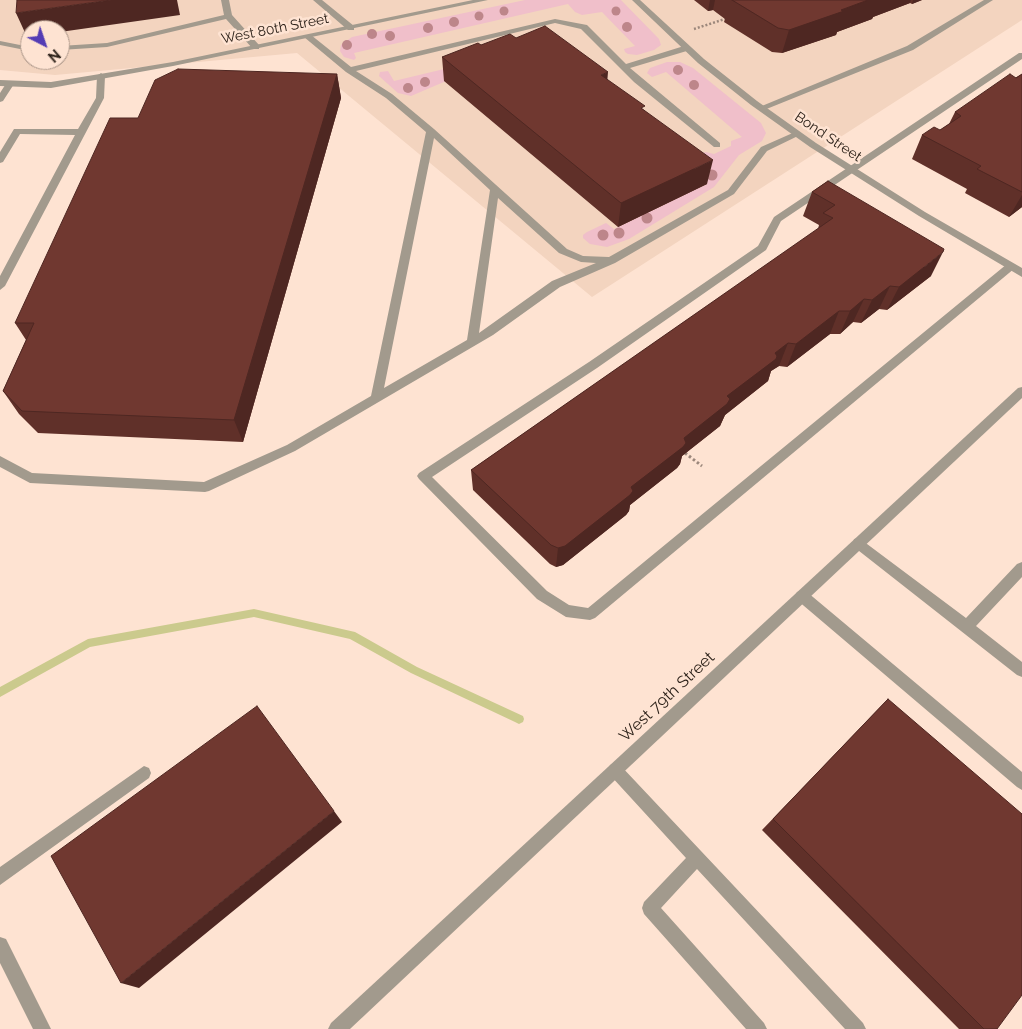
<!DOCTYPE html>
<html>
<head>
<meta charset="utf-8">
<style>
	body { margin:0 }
	#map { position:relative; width:1022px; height:1029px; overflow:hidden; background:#fee3d2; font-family:Raleway,sans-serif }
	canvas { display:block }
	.north { position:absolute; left:20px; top:20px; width:50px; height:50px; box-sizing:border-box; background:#fee3d2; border:1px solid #aa9588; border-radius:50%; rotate:139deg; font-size:14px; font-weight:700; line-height:20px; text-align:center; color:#2b2018 }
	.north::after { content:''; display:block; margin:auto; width:18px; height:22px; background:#543cb4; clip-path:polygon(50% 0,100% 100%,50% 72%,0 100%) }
</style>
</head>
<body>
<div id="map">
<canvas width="1022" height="1029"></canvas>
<div class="north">N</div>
</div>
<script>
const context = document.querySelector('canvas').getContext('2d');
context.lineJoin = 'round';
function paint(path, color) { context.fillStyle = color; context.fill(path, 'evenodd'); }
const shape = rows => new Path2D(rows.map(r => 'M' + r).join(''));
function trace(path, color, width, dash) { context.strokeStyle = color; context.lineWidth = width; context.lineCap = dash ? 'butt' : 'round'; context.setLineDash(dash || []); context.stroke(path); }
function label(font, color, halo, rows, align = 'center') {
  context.font = font + ' Raleway,sans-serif'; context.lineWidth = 5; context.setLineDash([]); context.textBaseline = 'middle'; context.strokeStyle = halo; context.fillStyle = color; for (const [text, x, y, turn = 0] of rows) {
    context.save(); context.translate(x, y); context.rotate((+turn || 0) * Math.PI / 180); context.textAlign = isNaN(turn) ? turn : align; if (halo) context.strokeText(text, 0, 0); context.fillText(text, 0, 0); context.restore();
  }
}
const built = shape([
	[0,0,1022,0,1022,20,592,297,297,53,55,75,0,70],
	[30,30,60,30,60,60,30,60]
]);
const green = shape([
	[525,0,621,0,659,39,661,45,654,50,637,55,628,54,625,52,624,49,635,46,602,12,582,15,575,12,568,4,354,53,356,58,354,60,344,57,340,51,341,45,352,37],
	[561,41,479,67,411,96,398,93,379,76,380,72,388,71,394,81],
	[667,62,680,62,693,68,761,123,766,133,762,141,739,155,714,187,629,239,607,247,590,244,583,238,583,235,587,232,606,223,614,229,707,184,700,154,706,152,714,154,731,146,731,141,742,137,666,72,652,77,647,73,650,68]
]);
const stream = shape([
	[254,609,355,632,417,667,523,716,524,719,523,722,519,724,515,722,411,673,350,639,254,617,90,647,0,697,0,687,88,639,254,609]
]);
const pathFar1 = shape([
	[694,29,725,19]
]);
const path = shape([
	[685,453,702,466]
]);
const service = shape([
	[221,0,229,0,232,15,259,45,259,49,253,49,226,19,107,47,60,50,60,46,107,43,224,15,221,0],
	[313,0,322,0,354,26,354,30,348,30,313,0],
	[984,0,993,0,913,50,764,110,757,108,907,46,984,0],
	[555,19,587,25,626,64,684,46,690,46,690,50,630,68,720,143,720,147,714,147,634,82,581,29,555,23,356,71,392,94,434,129,567,249,583,256,609,257,728,190,761,147,795,132,798,131,802,134,767,151,734,194,615,263,560,287,493,335,295,451,209,491,205,492,30,483,0,467,0,456,32,473,204,482,287,445,371,396,426,132,386,98,346,72,304,37,311,35,351,67,555,19],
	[434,138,490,190,467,340,384,388,434,138],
	[498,198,559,253,581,262,596,263,552,281,479,333,498,198],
	[0,41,30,47,30,51,0,45,0,41],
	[1019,53,1022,53,1022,59,781,221,766,250,597,368,432,477,547,591,569,605,588,608,1007,264,1015,264,1015,268,595,618,590,620,566,617,537,599,419,479,417,476,419,473,589,362,758,246,774,217,1019,53],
	[101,73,105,76,104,98,5,286,0,290,0,276,75,135,20,134,3,162,0,163,0,152,14,129,78,129,96,98,97,76,101,73],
	[7,82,14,84,3,101,0,102,0,93,7,82],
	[859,538,966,618,1017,564,1022,562,1022,577,976,626,1022,662,1022,677,1017,675,854,547,853,543,854,539,859,538],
	[802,590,807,592,1022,772,1022,790,1017,787,797,600,795,596,797,592,802,590],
	[615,763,620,765,863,1023,866,1029,845,1029,697,869,661,908,764,1023,767,1029,746,1029,644,914,642,908,644,902,686,858,610,775,608,770,610,765,615,763],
	[144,766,149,768,151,773,149,778,0,885,0,867,144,766],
	[0,937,6,939,51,1029,33,1029,0,963,0,937]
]);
const minor = shape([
	[473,0,488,0,173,66,51,88,0,86,0,80,51,82,173,62,473,0],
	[632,0,640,0,704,59,757,101,816,143,925,212,1022,268,1022,277,919,216,810,147,751,105,698,63,632,0]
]);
const tertiary = shape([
	[1022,387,1022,398,350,1029,328,1029,331,1023,1018,388,1022,387]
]);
const trees = [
	[504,11,4.5],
	[616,11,4.5],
	[479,16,4.5],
	[454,22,5],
	[627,27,5],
	[428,28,5],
	[372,34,5],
	[390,36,5],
	[347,45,5],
	[678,70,5],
	[425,82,5],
	[694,85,5],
	[408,88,5],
	[712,175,5.5],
	[647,218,5.5],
	[619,233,5.5],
	[603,235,5.5]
];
const wall = shape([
	[694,0,922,0,912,4,910,3,873,17,872,19,837,32,836,35,782,53,772,52,724,22,725,19,713,10,708,11],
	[516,38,607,80,645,111,707,184,618,227,444,81,442,57,481,45],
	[337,74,341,98,243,442,38,433,19,414,3,391,26,340,15,323,138,118],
	[1022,74,1022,207,1009,217,965,193,967,189,912,159,922,135,940,130,949,124,955,112],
	[828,181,931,276,887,310,879,309,861,323,853,322,840,334,830,334,787,367,779,366,771,371,768,381,725,415,720,426,682,456,680,464,677,468,630,505,629,511,626,515,563,565,556,567,550,564,473,490,471,470,818,229,819,225,803,216,812,192],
	[888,699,997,1029,959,1029,762,830]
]);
const shadedWall = shape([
	[111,0,177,0,180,15,60,32,60,30,30,30,30,36,27,37,16,13],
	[710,0,715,0,713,10,708,11],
	[868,0,911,0,910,3,873,17,872,19,837,32,836,35,782,53,789,30],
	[913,0,922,0,912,4],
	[608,72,606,96,601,75],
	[337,74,341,98,243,442,234,420],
	[713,160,707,184,618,227,621,203],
	[1022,195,1022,207,1009,217],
	[943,252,931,276,887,310,899,287],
	[890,286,879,309,861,323,872,300],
	[864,299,853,322,840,334,850,311],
	[839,311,830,334,787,367,796,344],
	[788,343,779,366,771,371,768,381,725,415,720,426,682,456,680,464,677,468,630,505,629,511,626,515,563,565,556,567,558,548,684,438,727,396,775,353],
	[334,811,342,822,139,988,121,983]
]);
const building = shape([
	[17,0,111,0,16,13,17,0],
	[732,0,868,0,841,10,844,11,789,30,778,28,732,0],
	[545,26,608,72,601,75,645,106,641,108,713,160,621,203,442,57,478,43,481,45,510,34,516,38,545,26],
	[178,69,337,74,234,420,22,411,3,391,34,323,15,323,110,118,138,118,155,80,178,69],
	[1010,74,1016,78,1022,74,1022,192,977,169,981,166,922,135,934,127,940,130,961,116,955,112,1010,74],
	[828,181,944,249,943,252,899,287,890,286,872,300,864,299,850,311,839,311,796,344,788,343,775,353,777,356,776,359,727,396,730,399,727,404,684,438,686,443,683,447,631,487,633,491,630,495,565,546,558,548,551,545,471,470,833,218,823,213,835,205,812,192,828,181],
	[888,699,1022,814,1022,995,997,1029,984,1029,773,819,888,699],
	[257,706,334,811,121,983,51,856,257,706]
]);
const farStreetnames = [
	["West 80th Street",275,29,-11],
	["Bond Street",828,137,34]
];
const streetNames = [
	["West 79th Street",667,697,-43]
];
paint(built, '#f3d4bf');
paint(green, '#f0bfca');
paint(stream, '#cbca8d');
trace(pathFar1, '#9b877b', 2.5, [2, 2]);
trace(path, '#9b877b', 3, [2.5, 2.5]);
paint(service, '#a29a8d');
paint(minor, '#a29a8d');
paint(tertiary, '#a29a8d');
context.fillStyle = '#bd868a';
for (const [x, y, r] of trees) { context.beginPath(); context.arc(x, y, r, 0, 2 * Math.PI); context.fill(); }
paint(wall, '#603029');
paint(shadedWall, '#4e2722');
paint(building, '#703830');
trace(building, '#4e2722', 1);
label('14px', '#2b2018', '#fee3d2', farStreetnames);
label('16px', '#2b2018', '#fee3d2', streetNames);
</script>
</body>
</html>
